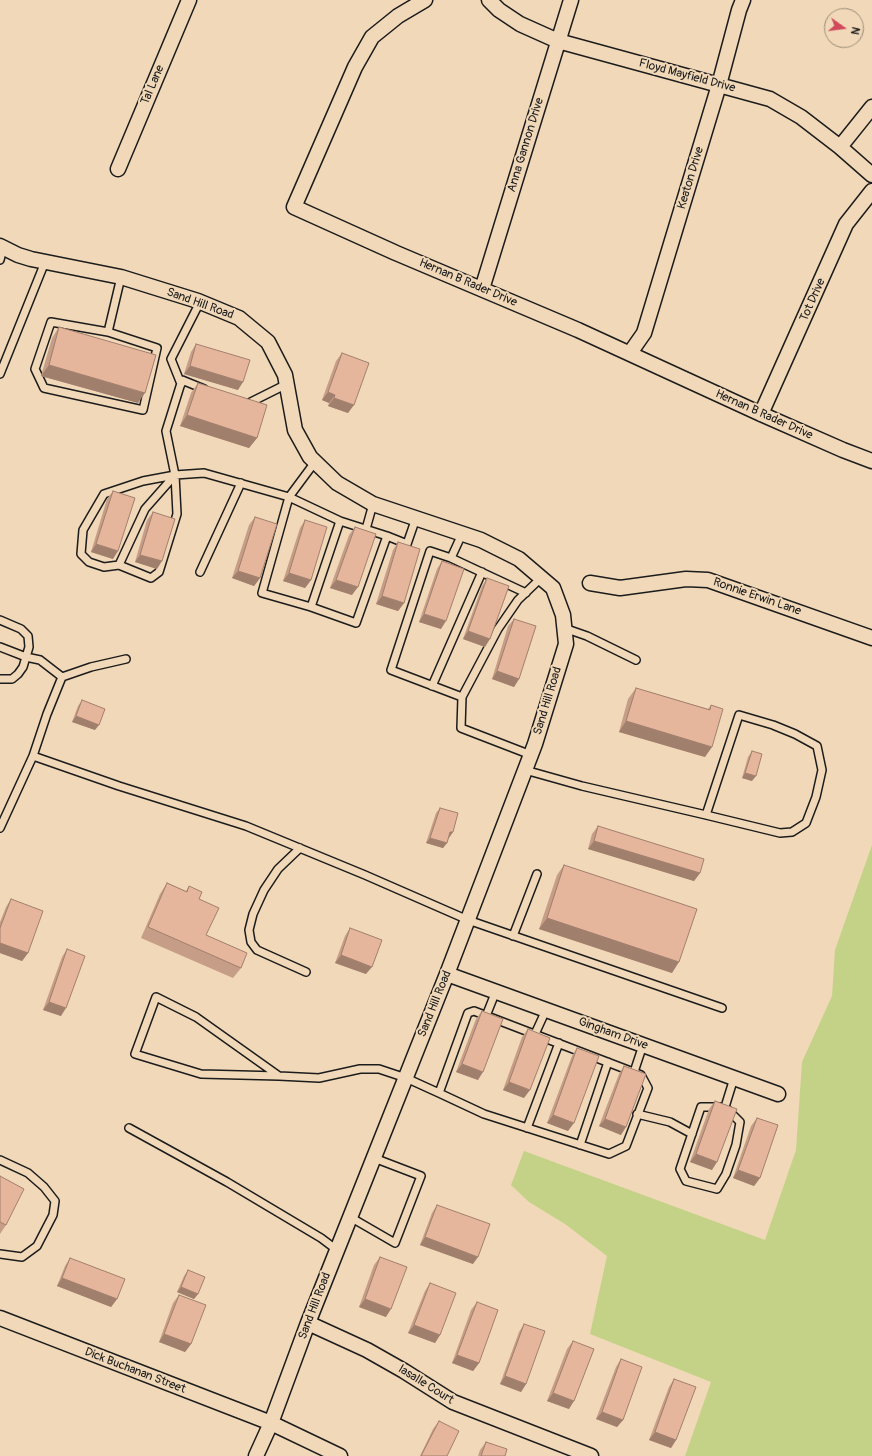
<!DOCTYPE html>
<html>
<head>
<meta charset="utf-8">
<style>
	body { margin:0 }
	#map { position:relative; width:872px; height:1456px; overflow:hidden; background:#f0d8b8; font-family:Pangolin,sans-serif }
	canvas { display:block }
	.north { position:absolute; left:824px; top:8px; width:40px; height:40px; box-sizing:border-box; background:#f0d8b8; border:1px solid #9b8d7a; border-radius:50%; rotate:104deg; font-size:11px; font-weight:700; line-height:16px; text-align:center; color:#1c1c1c }
	.north::after { content:''; display:block; margin:auto; width:14px; height:18px; background:#d1495b; clip-path:polygon(50% 0,100% 100%,50% 72%,0 100%) }
</style>
</head>
<body>
<div id="map">
<canvas width="872" height="1456"></canvas>
<div class="north">N</div>
</div>
<script>
const context = document.querySelector('canvas').getContext('2d');
context.lineJoin = 'round';
function paint(path, color) { context.fillStyle = color; context.fill(path, 'evenodd'); }
const shape = rows => new Path2D(rows.map(r => 'M' + r).join(''));
function trace(path, color, width, dash) { context.strokeStyle = color; context.lineWidth = width; context.lineCap = dash ? 'butt' : 'round'; context.setLineDash(dash || []); context.stroke(path); }
function label(font, color, halo, rows, align = 'center') {
  context.font = font + ' Pangolin,sans-serif'; context.lineWidth = 4; context.setLineDash([]); context.textBaseline = 'middle'; context.strokeStyle = halo; context.fillStyle = color; for (const [text, x, y, turn = 0] of rows) {
    context.save(); context.translate(x, y); context.rotate((+turn || 0) * Math.PI / 180); context.textAlign = isNaN(turn) ? turn : align; if (halo) context.strokeText(text, 0, 0); context.fillText(text, 0, 0); context.restore();
  }
}
const green = shape([
	[872,845,872,1456,685,1456,711,1382,590,1334,607,1256,565,1224,529,1202,511,1185,524,1151,765,1240,796,1150,802,1062,832,996,835,950]
]);
const lane = shape([
	[0,260,3,248],
	[108,332,51,322,35,369,44,388,143,410,157,348,108,332,121,277],
	[0,374,45,262],
	[181,384,171,359,200,302],
	[204,389,182,380,166,431,175,475,204,473,289,497,340,521],
	[247,404,287,384],
	[175,475,145,509,119,565,104,567,89,562,81,554,83,530,104,494,143,481,175,475],
	[366,529,373,504],
	[462,534,451,558,430,551,391,670,462,697,461,728,531,755],
	[387,536,340,521,311,607,356,623,387,536,407,544,416,518],
	[451,558,526,593],
	[119,565,151,578,159,572,177,514,175,475],
	[200,572,241,483],
	[311,607,262,593,289,497,315,462],
	[0,620,21,629,28,636,29,647,23,667,18,674,12,679,0,679],
	[564,628,587,636,636,660],
	[0,647,26,657,40,660,62,677],
	[432,686,482,572],
	[462,697,498,629,518,600,541,578],
	[33,756,47,714,62,677,91,667,126,659],
	[525,770,582,786,706,815,780,833,792,832,806,823,816,797,822,770,817,746,795,734,773,725,739,715,706,815],
	[0,828,33,756,119,786,246,826,365,875,468,920,722,1008],
	[300,848,278,869,264,890,253,914,249,930,251,942,257,950,306,972],
	[513,936,537,874],
	[486,1016,496,991],
	[535,1034,546,1010],
	[634,1072,643,1045],
	[279,1076,201,1074,135,1054,156,997,196,1017,279,1076,319,1078,360,1069,379,1069,406,1078,439,1093,484,1114,609,1154,626,1146,648,1088,641,1075,474,1011,468,1013,439,1093],
	[720,1107,701,1107,680,1169,686,1181,717,1189,726,1174,736,1145,740,1122,725,1107,734,1078],
	[637,1114,670,1122,692,1134],
	[129,1128,227,1182,321,1238,337,1250],
	[527,1128,559,1043],
	[580,1145,608,1062],
	[0,1160,28,1173,44,1187,55,1201,53,1215,37,1246,22,1257,0,1254],
	[350,1217,395,1243,421,1176,374,1158]
]);
const street = shape([
	[425,0,398,16,372,37,355,67,294,207,396,253,578,330,761,414,843,450,872,461],
	[489,0,499,10,520,24,558,41,770,99,801,117,840,147,872,175],
	[840,147,872,107],
	[118,169,189,0],
	[0,246,18,255,31,259,121,277,198,301,239,318,268,342,285,375,295,430,310,457,337,483,373,504,481,540,519,559,553,588,563,615,566,644,535,744,447,974,308,1323,271,1423,256,1456],
	[482,289,571,0],
	[630,353,644,333,719,85,739,10,743,0],
	[761,414,846,224,872,191],
	[590,583,620,588,686,579,708,580,872,638],
	[447,974,778,1094],
	[0,1318,271,1423,340,1456],
	[308,1323,367,1350,404,1371,453,1402,591,1456]
]);
const wall = shape([
	[59,327,138,403,41,376,52,338],
	[196,344,238,390,184,374,191,352],
	[342,353,348,413,328,406,329,403,322,400,336,361],
	[198,383,257,438,249,448,180,426,191,393],
	[113,491,113,559,91,552,107,499],
	[153,512,157,569,135,562,147,520],
	[255,517,260,578,254,586,232,578,249,525],
	[305,520,311,580,305,588,283,581,300,528],
	[355,527,352,595,330,588,349,535],
	[398,542,404,603,398,611,376,604,393,550],
	[442,561,441,629,419,622,437,569],
	[487,578,485,647,463,639,482,586],
	[514,619,519,679,514,687,492,679,508,626],
	[636,688,708,709,711,705,705,757,619,732,628,699],
	[82,700,95,730,72,722,78,706],
	[752,751,752,781,742,778,748,757],
	[440,808,453,832,449,837,447,843,443,848,426,843,436,813],
	[598,826,700,873,694,881,588,849,592,834],
	[564,865,672,973,539,929,557,875],
	[167,883,186,891,189,886,199,899,206,935,241,968,233,978,141,938,160,894],
	[11,899,28,953,22,961,0,953,0,922,6,907],
	[350,928,366,974,335,963,345,936],
	[67,949,61,1016,43,1010,62,957],
	[482,1011,478,1080,456,1072,476,1019],
	[528,1029,524,1098,503,1090,522,1037],
	[577,1048,568,1131,547,1123,572,1056],
	[624,1066,621,1135,599,1126,619,1074],
	[715,1101,712,1170,690,1162,709,1109],
	[757,1118,760,1178,754,1186,733,1178,751,1126],
	[0,1176,6,1225,0,1234],
	[437,1205,473,1264,420,1245,432,1213],
	[380,1257,386,1317,359,1307,374,1265],
	[70,1258,117,1299,111,1307,57,1286,65,1266],
	[188,1270,198,1294,194,1299,177,1292,184,1276],
	[430,1283,440,1335,435,1343,408,1333,425,1291],
	[179,1295,191,1344,185,1352,159,1342,173,1303],
	[477,1302,479,1363,473,1371,452,1363,471,1310],
	[524,1324,526,1384,521,1392,500,1384,519,1332],
	[573,1341,569,1409,547,1401,567,1349],
	[621,1359,623,1420,617,1427,596,1419,616,1367],
	[674,1379,676,1440,671,1448,649,1440,669,1387],
	[439,1421,447,1456,420,1456,433,1429],
	[486,1442,505,1456,478,1456,480,1450]
]);
const shadedWall = shape([
	[49,365,145,393,138,403,41,376],
	[190,366,243,382,238,390,184,374],
	[328,392,335,395,329,403,322,400],
	[334,398,354,405,348,413,328,406],
	[187,415,257,438,249,448,180,426],
	[96,544,118,551,113,559,91,552],
	[140,555,162,561,157,569,135,562],
	[238,571,260,578,254,586,232,578],
	[289,573,311,580,305,588,283,581],
	[336,580,358,587,352,595,330,588],
	[382,596,404,603,398,611,376,604],
	[424,614,446,621,441,629,419,622],
	[468,631,490,639,485,647,463,639],
	[497,671,519,679,514,687,492,679],
	[76,716,99,725,95,730,72,722],
	[626,721,712,747,705,757,619,732],
	[745,773,756,776,752,781,742,778],
	[450,832,453,832,449,838,447,837],
	[430,838,447,843,443,848,426,843],
	[594,841,700,873,694,881,588,849],
	[547,918,679,962,672,973,539,929],
	[0,943,28,953,22,961,0,953],
	[341,955,372,967,366,974,335,963],
	[49,1002,66,1008,61,1016,43,1010],
	[462,1064,483,1072,478,1080,456,1072],
	[509,1082,530,1090,524,1098,503,1090],
	[553,1115,574,1123,568,1131,547,1123],
	[605,1119,626,1127,621,1135,599,1126],
	[696,1154,717,1162,712,1170,690,1162],
	[738,1170,760,1178,754,1186,733,1178],
	[425,1237,478,1257,473,1264,420,1245],
	[62,1278,117,1299,111,1307,57,1286],
	[181,1287,198,1294,194,1299,177,1292],
	[365,1299,391,1309,386,1317,359,1307],
	[414,1325,440,1335,435,1343,408,1333],
	[164,1334,191,1344,185,1352,159,1342],
	[457,1355,479,1363,473,1371,452,1363],
	[505,1376,526,1384,521,1392,500,1384],
	[553,1393,574,1401,569,1409,547,1401],
	[602,1412,623,1420,617,1427,596,1419],
	[655,1432,676,1440,671,1448,649,1440]
]);
const building = shape([
	[59,327,156,355,145,393,49,365,59,327],
	[196,344,250,360,243,382,190,366,196,344],
	[342,353,369,363,354,405,334,398,335,395,328,392,342,353],
	[198,383,267,405,257,438,187,415,198,383],
	[113,491,135,498,118,551,96,544,113,491],
	[153,512,175,519,162,561,140,555,153,512],
	[255,517,277,524,260,578,238,571,255,517],
	[305,520,327,527,311,580,289,573,305,520],
	[355,527,376,534,358,587,336,580,355,527],
	[398,542,420,549,404,603,382,596,398,542],
	[442,561,464,569,446,621,424,614,442,561],
	[487,578,509,586,490,639,468,631,487,578],
	[514,619,536,626,519,679,497,671,514,619],
	[636,688,710,710,711,705,723,709,712,747,626,721,636,688],
	[82,700,105,709,99,725,76,716,82,700],
	[752,751,762,754,756,776,745,773,752,751],
	[440,808,458,813,453,832,450,832,447,843,430,838,440,808],
	[598,826,704,859,700,873,594,841,598,826],
	[564,865,697,909,679,962,547,918,564,865],
	[167,883,187,892,189,886,202,892,199,899,219,908,206,935,247,953,241,968,148,927,167,883],
	[11,899,43,911,28,953,0,943,0,928,11,899],
	[350,928,382,940,372,967,341,955,350,928],
	[67,949,85,956,66,1008,49,1002,67,949],
	[482,1011,503,1019,483,1072,462,1064,482,1011],
	[528,1029,550,1038,530,1090,509,1082,528,1029],
	[577,1048,599,1056,574,1123,553,1115,577,1048],
	[624,1066,646,1074,626,1127,605,1119,624,1066],
	[715,1101,737,1109,717,1162,696,1154,715,1101],
	[757,1118,778,1125,760,1178,738,1170,757,1118],
	[0,1176,24,1189,6,1225,0,1222,0,1176],
	[437,1205,490,1224,478,1257,425,1237,437,1205],
	[380,1257,407,1267,391,1309,365,1299,380,1257],
	[70,1258,125,1279,117,1299,62,1278,70,1258],
	[188,1270,205,1277,198,1294,181,1287,188,1270],
	[430,1283,456,1293,440,1335,414,1325,430,1283],
	[179,1295,206,1305,191,1344,164,1334,179,1295],
	[477,1302,498,1310,479,1363,457,1355,477,1302],
	[524,1324,545,1331,526,1384,505,1376,524,1324],
	[573,1341,594,1349,574,1401,553,1393,573,1341],
	[621,1359,642,1367,623,1420,602,1412,621,1359],
	[674,1379,696,1387,676,1440,655,1432,674,1379],
	[439,1421,459,1431,447,1456,421,1456,439,1421],
	[486,1442,507,1449,505,1456,481,1456,486,1442]
]);
const streetNames = [
	["Floyd Mayfield Drive",687,76,15],
	["Tal Lane",153,85,-67],
	["Anna Gannon Drive",526,145,-73],
	["Keaton Drive",691,178,-73],
	["Hernan B Rader Drive",468,283,23],
	["Tot Drive",813,300,-66],
	["Sand Hill Road",200,304,20],
	["Hernan B Rader Drive",764,415,24],
	["Ronnie Erwin Lane",757,597,19],
	["Sand Hill Road",548,701,-73],
	["Sand Hill Road",435,1004,-68],
	["Gingham Drive",613,1034,20],
	["Sand Hill Road",315,1306,-69],
	["Dick Buchanan Street",135,1371,21],
	["lasalle Court",426,1385,32]
];
paint(green, '#c3d286');
trace(lane, '#1c1c1c', 10);
trace(street, '#1c1c1c', 17);
trace(lane, '#f0d8b8', 7);
trace(street, '#f0d8b8', 14);
paint(wall, '#c69d86');
paint(shadedWall, '#a17f6d');
paint(building, '#e6b69c');
trace(building, '#a17f6d', 1);
label('12px', '#1c1c1c', '#f0d8b8', streetNames);
</script>
</body>
</html>
